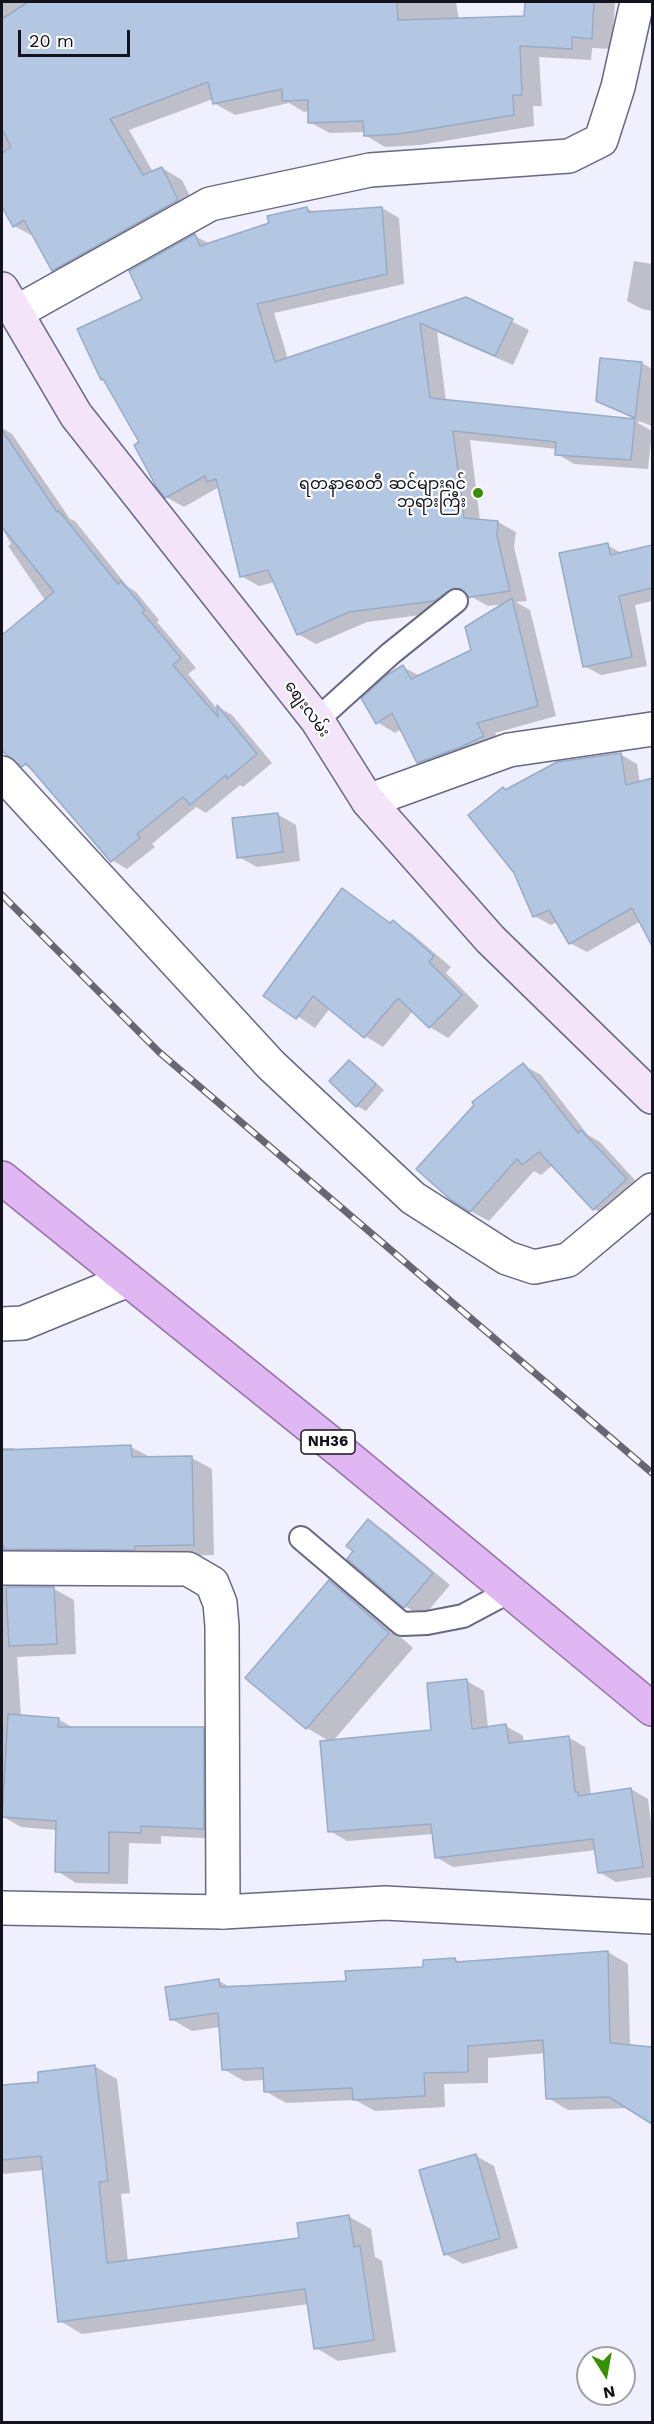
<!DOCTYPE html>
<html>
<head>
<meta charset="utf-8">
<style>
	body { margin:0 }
	#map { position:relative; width:654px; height:2424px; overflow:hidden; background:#efeffd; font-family:"Work Sans",sans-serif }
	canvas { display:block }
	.frame { position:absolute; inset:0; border:3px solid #13131e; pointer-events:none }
	.north { position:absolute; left:576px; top:2346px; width:60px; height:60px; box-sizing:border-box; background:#fff; border:2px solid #a1a1a5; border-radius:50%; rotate:169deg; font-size:16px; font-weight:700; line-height:24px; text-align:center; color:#13131e }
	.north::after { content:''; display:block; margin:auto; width:21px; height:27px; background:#369000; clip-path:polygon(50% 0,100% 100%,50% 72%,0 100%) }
	.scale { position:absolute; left:18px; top:30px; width:112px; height:27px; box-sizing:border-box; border:3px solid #13131e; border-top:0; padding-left:8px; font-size:18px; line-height:21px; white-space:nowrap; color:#13131e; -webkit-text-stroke:4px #fff; paint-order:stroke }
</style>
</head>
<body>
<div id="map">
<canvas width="654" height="2424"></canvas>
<div class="frame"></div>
<div class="north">N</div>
<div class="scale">20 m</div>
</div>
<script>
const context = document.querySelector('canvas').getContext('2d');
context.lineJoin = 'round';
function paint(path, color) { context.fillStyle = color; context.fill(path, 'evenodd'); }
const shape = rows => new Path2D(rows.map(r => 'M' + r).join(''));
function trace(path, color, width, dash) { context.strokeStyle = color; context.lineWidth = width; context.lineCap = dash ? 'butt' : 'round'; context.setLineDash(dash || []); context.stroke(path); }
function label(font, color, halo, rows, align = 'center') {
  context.font = font + ' "Work Sans","Noto Sans Myanmar",sans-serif'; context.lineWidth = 4.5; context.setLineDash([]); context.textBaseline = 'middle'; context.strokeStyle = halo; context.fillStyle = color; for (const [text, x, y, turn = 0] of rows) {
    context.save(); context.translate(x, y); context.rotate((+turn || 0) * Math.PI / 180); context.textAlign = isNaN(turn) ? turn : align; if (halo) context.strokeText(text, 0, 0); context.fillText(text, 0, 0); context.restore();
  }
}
const shadow = shape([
	[2,2,198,2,202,10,228,2,456,2,459,20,526,17,527,2,615,2,612,49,592,48,591,60,539,57,542,106,533,106,534,126,420,145,385,147,365,135,365,132,330,133,309,122,309,111,304,112,289,103,235,115,214,103,213,99,129,130,153,172,162,168,182,180,198,212,74,281,54,270,35,237,14,226,2,204,2,196,6,194,2,187,2,119,14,112,2,93],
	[307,208,315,213,382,208,399,218,404,284,274,313,288,359,466,299,529,330,513,365,437,332,446,401,638,421,598,400,602,360,642,363,652,369,652,426,639,421,638,423,652,431,648,469,574,464,557,454,557,449,470,440,480,521,498,522,516,532,514,547,527,601,516,602,530,610,556,716,495,733,501,747,436,773,418,762,402,729,395,733,377,722,403,667,420,676,472,651,506,604,488,606,472,597,469,599,469,595,448,583,446,585,469,599,452,611,367,622,316,644,298,634,275,582,259,586,241,576,219,487,184,507,166,497,141,442,105,381,102,379,144,299,195,236,210,244,271,224],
	[634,261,652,264,652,311,642,309,627,301],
	[2,428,12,434,70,519,75,521,127,586,136,592,159,620,157,622,196,668,188,674,219,711,218,707,232,715,272,763,243,787,240,785,206,813,196,807,152,844,155,847,127,869,112,860,38,774,2,749,2,682,28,659,47,603,8,546,11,544,2,528],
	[607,545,623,554,652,547,652,601,635,605,647,666,601,675,584,666],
	[620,754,637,764,640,783,652,780,652,942,641,921,587,952,570,943,558,922,551,925,534,916,503,789,506,790],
	[277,814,296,825,300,861,257,867,239,857],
	[342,890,392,924,411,933,451,967,446,973,479,1006,448,1038,430,1027,413,1011,383,1047,365,1036,330,1008,315,1028,266,995],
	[349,1062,358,1067,384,1090,366,1111,357,1106],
	[523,1065,541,1075,588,1135,600,1142,644,1190,612,1219,594,1209,553,1165,541,1175,534,1171,489,1221,470,1211],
	[131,1447,152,1458,192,1458,212,1469,214,1555,154,1557,3,1581,5,1588,54,1589,74,1600,76,1654,17,1657,21,1716,58,1719,74,1728,203,1728,223,1740,223,1839,161,1836,161,1844,129,1843,128,1884,76,1883,57,1871,57,1830,21,1827,2,1816,2,1448,14,1448,18,1451],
	[368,1521,386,1532,450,1585,423,1617,405,1606],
	[329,1582,354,1596,413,1648,333,1741,433,1731,467,1681,484,1691,488,1728,506,1726,523,1736,524,1743,568,1737,585,1747,591,1795,631,1789,648,1799,652,1831,652,1877,616,1882,599,1872,596,1850,453,1867,436,1857,433,1834,347,1841,330,1831,331,1742,307,1728,248,1677],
	[608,1952,628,1964,630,2047,652,2049,652,2122,630,2108,568,2110,548,2098,546,2053,488,2058,488,2083,444,2084,445,2107,375,2111,355,2100,286,2103,265,2091,265,2080,244,2081,223,2069,220,2027,192,2031,171,2019,218,1980,231,1988,347,1982,425,1968,455,1959,461,1963],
	[94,2066,117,2079,130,2193,121,2194,128,2262,301,2239,348,2216,371,2229,375,2257,382,2261,396,2352,338,2361,316,2348,309,2304,82,2334,60,2321,44,2170,2,2174,2,2087,40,2083],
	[476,2156,494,2166,518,2248,463,2264,445,2254]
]);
const building = shape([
	[28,2,397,2,398,20,524,16,525,2,594,2,592,39,572,37,572,49,520,46,522,95,513,95,514,115,399,134,364,136,363,121,308,123,308,100,282,101,282,89,213,104,208,82,110,119,143,175,162,167,178,200,52,271,24,220,13,227,2,207,2,153,11,147,2,129,2,19,28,2],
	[307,207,308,212,382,207,387,274,257,304,275,362,466,297,513,319,495,356,420,323,430,398,635,419,631,460,555,455,556,442,453,431,464,518,498,521,497,536,510,591,469,597,461,589,453,588,434,601,349,612,297,635,268,570,240,577,216,479,207,482,205,476,165,498,157,488,134,445,139,442,103,379,101,380,77,329,142,299,129,271,195,234,200,246,269,223,267,216,307,207],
	[600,358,642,362,635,418,596,401,600,358],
	[2,430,57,512,59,511,118,584,121,581,145,610,142,612,181,658,173,665,218,717,217,705,257,754,227,779,226,775,190,805,183,797,137,834,140,838,111,862,26,763,22,767,2,751,2,635,54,592,2,527,2,430],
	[608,543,610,555,652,545,652,588,619,596,632,657,583,667,559,553,608,543],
	[512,598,538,706,477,723,484,736,461,747,417,763,392,713,376,724,361,698,387,675,403,665,411,679,471,650,465,627,512,598],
	[621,753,626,785,652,778,652,946,632,908,569,944,549,910,533,917,514,873,468,815,503,787,505,790,557,762,621,753],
	[278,813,283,852,237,858,232,818,278,813],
	[342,888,390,923,393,920,434,956,429,962,462,995,429,1028,398,998,364,1038,313,996,296,1019,263,996,342,888],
	[349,1060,376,1084,356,1107,329,1081,349,1060],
	[523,1063,578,1133,581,1130,627,1179,593,1210,539,1152,522,1165,517,1159,470,1212,451,1200,416,1169,474,1105,472,1102,523,1063],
	[131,1445,132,1457,192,1456,194,1545,135,1546,135,1550,131,1550,4,1549,4,1546,2,1546,2,1450,131,1445],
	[368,1519,433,1573,404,1608,347,1559,353,1551,346,1546,368,1519],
	[329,1580,389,1633,306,1729,245,1678,329,1580],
	[6,1587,54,1587,57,1644,9,1646,6,1587],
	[467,1679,472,1729,506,1724,509,1743,569,1736,575,1792,578,1792,578,1796,631,1788,643,1867,598,1873,593,1839,435,1858,431,1824,328,1832,320,1741,431,1730,427,1683,467,1679],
	[8,1714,59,1718,58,1727,204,1727,204,1829,141,1826,141,1833,109,1832,109,1873,55,1872,56,1821,2,1817,8,1714],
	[608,1951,610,2043,652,2047,652,2124,609,2097,546,2099,543,2040,468,2046,468,2072,424,2073,425,2096,353,2100,352,2088,264,2092,263,2068,222,2070,218,2013,170,2020,165,1987,219,1979,220,1987,346,1981,345,1971,423,1967,423,1960,455,1958,456,1962,608,1951],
	[95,2065,108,2181,99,2182,107,2263,299,2238,297,2223,349,2215,354,2247,360,2246,374,2340,314,2349,305,2289,58,2322,41,2156,2,2160,2,2085,38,2082,38,2072,95,2065],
	[476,2154,500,2238,444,2255,419,2170,476,2154]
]);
const service = shape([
	[317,720,390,654,456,601],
	[301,1538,402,1624,427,1623,463,1616,510,1591]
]);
const minor = shape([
	[17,312,210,204,370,170,569,156,601,140,618,87,637,2],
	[2,773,271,1065,413,1198,507,1258,534,1267,568,1260,652,1190],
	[368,801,509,750,652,729],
	[2,1324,23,1323,128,1280],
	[2,1568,188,1569,212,1583,220,1603,222,1626,223,1912]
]);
const tertiary = shape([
	[2,1908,223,1912,385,1903,652,1917]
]);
const secondary = shape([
	[2,289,76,415,317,720,368,801,490,939,652,1097]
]);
const trunk = shape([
	[2,1178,349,1458,652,1709]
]);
const rail = shape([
	[2,895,159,1052,652,1473]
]);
const markers = [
	[478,493,6,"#369000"]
];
const shields = [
	[328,1442,54]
];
const shieldNames = [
	["NH36",328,1442]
];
const poiNames = [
	["ရတနာစေတီ ဆင်များရှင်",466,484],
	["ဘုရားကြီး",466,502]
];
const streetNames = [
	["စျေးလမ်း",307,709,54]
];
paint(shadow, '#0003');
paint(building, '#b3c7e3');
trace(building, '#97abc6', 1.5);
trace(service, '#686784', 26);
trace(minor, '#686784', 36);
trace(tertiary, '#686784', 36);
trace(secondary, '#686784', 36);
trace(trunk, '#9472a6', 36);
trace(service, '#fff', 22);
trace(minor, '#fff', 33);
trace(tertiary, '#fff', 33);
trace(secondary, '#f4e4fa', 33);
trace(trunk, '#e0b7f3', 33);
trace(rail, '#676773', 7);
trace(rail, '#fff', 4.5, [14]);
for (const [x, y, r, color] of markers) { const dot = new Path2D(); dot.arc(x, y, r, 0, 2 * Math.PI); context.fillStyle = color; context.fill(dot); trace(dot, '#fff', 2); }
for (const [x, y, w] of shields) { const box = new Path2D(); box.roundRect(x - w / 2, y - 12, w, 24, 4.5); context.fillStyle = '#fff'; context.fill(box); trace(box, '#13131e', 1.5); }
label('bold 15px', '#13131e', null, shieldNames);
label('16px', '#13131e', '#fff', poiNames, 'right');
label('16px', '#13131e', '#fff', streetNames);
</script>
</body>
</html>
